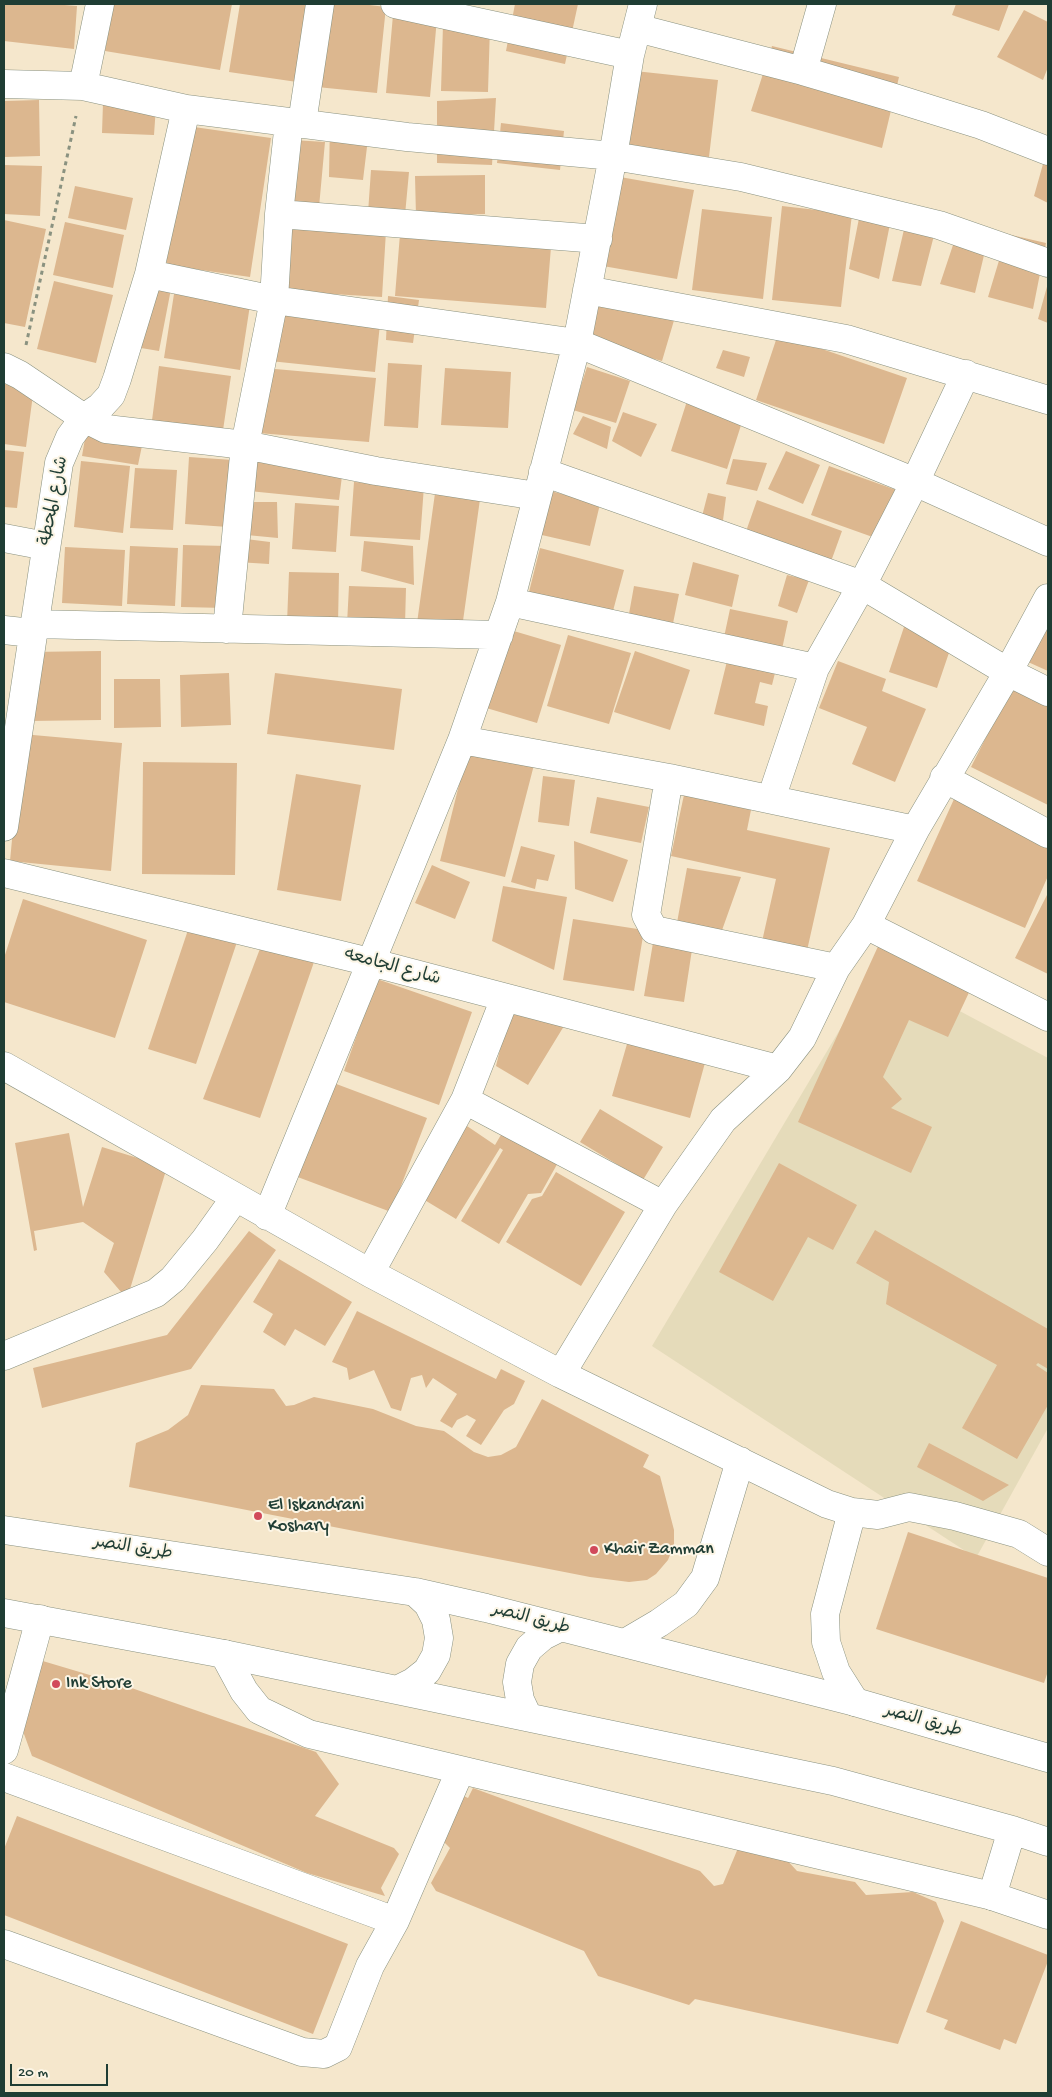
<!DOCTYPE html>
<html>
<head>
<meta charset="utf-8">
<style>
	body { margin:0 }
	#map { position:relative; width:1052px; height:2097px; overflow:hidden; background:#f5e7cc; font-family:"Gochi Hand",sans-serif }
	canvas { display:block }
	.frame { position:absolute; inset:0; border:5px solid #1f3d34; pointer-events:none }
	.scale { position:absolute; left:10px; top:2064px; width:98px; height:22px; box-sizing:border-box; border:2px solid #1f3d34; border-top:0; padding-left:6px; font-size:15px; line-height:18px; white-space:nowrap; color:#1f3d34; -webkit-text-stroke:4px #fcf5e5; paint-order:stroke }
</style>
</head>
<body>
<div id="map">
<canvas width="1052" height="2097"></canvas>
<div class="frame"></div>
<div class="scale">20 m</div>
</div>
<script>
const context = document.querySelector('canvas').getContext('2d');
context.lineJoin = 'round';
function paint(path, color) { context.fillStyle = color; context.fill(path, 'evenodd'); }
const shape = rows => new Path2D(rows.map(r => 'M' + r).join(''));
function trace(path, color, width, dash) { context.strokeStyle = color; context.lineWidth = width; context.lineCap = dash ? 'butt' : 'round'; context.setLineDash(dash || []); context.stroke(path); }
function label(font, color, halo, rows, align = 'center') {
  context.font = font + ' "Gochi Hand","Playpen Sans Arabic",sans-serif'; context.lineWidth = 4; context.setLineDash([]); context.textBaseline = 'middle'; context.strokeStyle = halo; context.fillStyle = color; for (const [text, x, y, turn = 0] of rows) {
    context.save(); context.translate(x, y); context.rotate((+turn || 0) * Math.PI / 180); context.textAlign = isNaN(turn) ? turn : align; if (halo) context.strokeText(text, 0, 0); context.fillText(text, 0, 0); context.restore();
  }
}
const built = shape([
	[877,967,1048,1058,1048,1428,976,1558,652,1346]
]);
const building = shape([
	[4,4,52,4,77,6,74,49,4,41],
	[113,4,232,4,220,70,105,51],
	[240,4,309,4,297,82,229,72],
	[326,4,361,4,386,7,377,93,317,87],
	[515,4,578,4,565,64,506,51],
	[956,4,1009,4,999,31,952,15],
	[1024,10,1048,22,1048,67,1043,80,997,57],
	[393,15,437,18,430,97,386,93],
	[443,25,490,26,488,92,441,91],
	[772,46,899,77,882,148,751,111],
	[635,71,718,80,709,157,627,148],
	[496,98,492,165,437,163,437,101],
	[39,100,40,156,4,157,4,101],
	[103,103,156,106,154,135,102,133],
	[330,121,370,122,363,180,329,177],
	[501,123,564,131,560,170,497,163],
	[187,126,271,138,250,277,166,265],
	[293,140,325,142,319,207,287,205],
	[1045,157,1048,159,1048,203,1034,196],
	[4,165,42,166,40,216,4,214],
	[371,170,409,172,405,215,368,213],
	[485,175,485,214,416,216,415,176],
	[620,177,694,190,677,279,603,266],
	[75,186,133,198,126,230,68,218],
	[863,198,894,204,879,279,849,269],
	[782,206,852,214,841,307,772,300],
	[909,208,939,216,921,286,892,281],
	[702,209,772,217,763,299,692,290],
	[4,220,46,229,25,327,4,323],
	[961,221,990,230,975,293,940,284],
	[65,222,124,235,113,288,53,275],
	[288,225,386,231,382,297,283,291],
	[400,234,551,247,546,308,395,296],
	[1007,234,1046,243,1033,309,988,297],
	[54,281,113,295,96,363,37,349],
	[1048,283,1048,323,1038,319],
	[148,285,171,289,159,351,135,347],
	[174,294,250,305,240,370,164,358],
	[594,295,675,317,662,361,581,339],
	[388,296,419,300,413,343,386,340],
	[276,313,380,324,375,372,270,361],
	[778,334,907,378,884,444,756,400],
	[723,350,750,357,744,377,716,368],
	[388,363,422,365,418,428,384,426],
	[159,366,231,376,222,437,151,428],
	[587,367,630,381,616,423,573,410],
	[264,368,376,378,369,442,258,433],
	[445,368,511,372,508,428,441,425],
	[4,384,34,387,26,447,4,444],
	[687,401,743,419,727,469,671,451],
	[623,412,657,424,641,457,612,441],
	[583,416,611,427,607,449,573,434],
	[87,427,144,436,138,465,82,456],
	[4,450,24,452,17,508,4,507],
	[786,451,820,465,803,504,768,489],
	[189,457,233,460,228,527,185,524],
	[252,459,343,468,339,500,249,491],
	[733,459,767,463,757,491,726,484],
	[81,461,130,466,123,533,74,527],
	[829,466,899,491,881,540,811,515],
	[135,468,177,470,173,530,130,528],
	[354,482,424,486,420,540,350,536],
	[436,486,481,492,462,628,417,623],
	[543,489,600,504,590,546,533,533],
	[708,493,726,497,722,528,700,524],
	[757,500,842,531,829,567,744,537],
	[244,502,277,502,278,538,236,534],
	[295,503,339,506,336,552,292,549],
	[238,538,270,542,269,564,237,562],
	[364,541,413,546,414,585,361,571],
	[183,545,227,546,226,608,181,607],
	[130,546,178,548,175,606,127,604],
	[65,547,125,550,122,606,62,603],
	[540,548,624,570,610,622,527,600],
	[693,562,739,575,732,607,685,595],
	[289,572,339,573,338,624,287,623],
	[787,575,809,580,797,613,778,606],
	[349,586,406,588,405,625,347,624],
	[634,586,679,594,671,633,627,625],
	[730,609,788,621,781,654,723,642],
	[1048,619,1048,671,1028,662],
	[906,621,954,638,937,688,889,672],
	[507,629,561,645,537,723,483,707],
	[568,635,631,653,609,724,547,706],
	[101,651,101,720,30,721,29,652],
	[635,651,690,670,670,730,614,712],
	[729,653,777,665,772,685,760,682,755,703,768,706,764,726,714,714],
	[838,661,886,679,882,691,926,709,895,782,852,764,867,727,819,708],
	[229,673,231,725,181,727,180,675],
	[275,673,402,689,394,750,267,734],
	[114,679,160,679,161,727,114,728],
	[1013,684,1048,702,1048,805,971,767],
	[22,734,122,743,111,871,10,861],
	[469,745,535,761,505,877,440,861],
	[143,762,237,763,235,875,142,874],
	[296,774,361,785,341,901,277,890],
	[543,776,575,780,569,826,538,822],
	[959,788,1048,827,1048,876,1025,928,917,881],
	[685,790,752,805,747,830,830,848,806,955,761,946,776,879,671,856],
	[597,797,649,807,641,843,590,833],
	[574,841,628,860,613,902,575,889],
	[521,846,555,855,548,881,537,879,535,889,511,882],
	[432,865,470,882,455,919,415,903],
	[687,868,741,877,721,933,676,928],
	[503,886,567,897,554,970,492,941],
	[1048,893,1048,974,1015,958],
	[23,899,147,940,115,1038,4,1002,4,958],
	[573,919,644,930,634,991,563,980],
	[188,930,237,942,196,1064,148,1049],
	[654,937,693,943,684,1002,644,996],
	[880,942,973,984,948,1037,909,1020,883,1077,902,1099,891,1108,932,1127,911,1173,798,1122],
	[261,946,314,962,260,1118,203,1099],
	[377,979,472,1012,439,1105,344,1071],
	[509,1013,564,1026,528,1085,496,1066],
	[629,1037,706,1059,690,1118,612,1096],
	[331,1082,427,1118,391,1212,295,1176],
	[600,1109,663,1147,643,1180,580,1142],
	[464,1124,495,1145,505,1128,560,1159,541,1193,528,1194,499,1244,461,1221,503,1150,500,1148,456,1219,418,1196],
	[69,1133,83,1207,102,1147,167,1167,127,1299,104,1272,114,1243,83,1222,34,1231,37,1250,34,1251,15,1143],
	[779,1163,857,1205,833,1250,808,1237,773,1301,719,1272],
	[556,1172,625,1212,581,1286,506,1242,532,1199,542,1196],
	[875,1230,1048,1329,1048,1369,1038,1363,1036,1365,1048,1373,1048,1405,1017,1459,962,1428,997,1365,886,1304,889,1282,856,1263],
	[249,1231,276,1250,191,1369,42,1408,33,1368,167,1335],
	[279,1259,352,1302,325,1346,295,1329,285,1346,263,1332,273,1314,253,1302],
	[357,1311,496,1379,501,1369,525,1381,514,1404,504,1410,481,1445,466,1436,476,1420,467,1415,457,1420,452,1428,440,1421,457,1394,433,1378,426,1388,422,1375,411,1378,401,1411,391,1408,374,1370,349,1380,347,1368,332,1362],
	[201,1385,274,1389,286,1406,294,1405,314,1397,373,1409,416,1426,444,1431,474,1452,488,1457,501,1455,516,1447,542,1399,649,1455,643,1467,660,1476,674,1530,674,1545,668,1560,656,1574,647,1580,629,1582,590,1577,129,1487,136,1443,168,1430,188,1415],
	[929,1443,1009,1485,983,1501,917,1467],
	[908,1532,1048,1578,1048,1671,1044,1683,876,1629],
	[36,1659,120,1684,316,1752,339,1784,315,1816,394,1848,399,1854,381,1888,385,1896,307,1873,32,1756,20,1723],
	[473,1788,700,1871,714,1886,723,1884,741,1841,774,1846,797,1871,855,1882,866,1895,913,1892,936,1902,944,1921,898,2044,695,1999,689,2005,598,1976,584,1951,436,1891,431,1883,450,1848,444,1842,459,1794,468,1798],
	[17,1816,348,1944,313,2034,4,1915,4,1849],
	[961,1921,1048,1955,1048,1961,1016,2044,1004,2039,1000,2050,944,2029,948,2020,926,2012]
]);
const path = shape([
	[26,345,76,116]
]);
const minor = shape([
	[395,4,630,55],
	[637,28,803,71,888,96,981,125,1048,151],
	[803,71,822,4],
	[4,84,83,86,186,109,407,137,613,156,741,177,939,225,1048,263],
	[83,86,100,4],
	[302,123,320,4],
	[279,214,598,239],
	[149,274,274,300,577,343,915,482,1048,542],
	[587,290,846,339,1048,400],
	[4,367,20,375,84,418,106,429,245,445,376,471,537,496],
	[543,472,862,585,1008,672,1048,692],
	[4,538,46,546],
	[510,602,815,668],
	[34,624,499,635],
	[227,629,245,445,274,300,279,214,289,122],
	[4,630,32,633],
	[462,740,669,778,915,830],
	[669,778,646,915,654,930,836,968],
	[944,778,1048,834],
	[771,799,815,668,862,585,915,482,966,374],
	[4,827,59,463,70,437,84,418,100,407,111,395,117,379,149,274,186,109],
	[4,873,370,962,778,1069],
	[866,925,1048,1017],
	[4,1066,370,1273,561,1374,827,1504,852,1512,878,1515,909,1507,955,1516,1019,1534,1048,1552],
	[465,1100,663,1205],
	[267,1216,462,740,510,602,577,343,613,156,630,55,643,4],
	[370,1273,465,1100,505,998],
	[4,1356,156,1293,173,1279,205,1240,235,1198],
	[561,1374,663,1205,723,1120,778,1069,802,1038,836,968,866,925,915,830,1008,672,1048,598],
	[852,1512,825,1614,826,1642,836,1672,855,1702],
	[625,1643,659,1623,686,1604,705,1578,740,1461],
	[224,1654,244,1691,259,1710,309,1734,992,1896,1048,1915],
	[4,1750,40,1619],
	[4,1777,395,1921],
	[4,1944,302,2052,324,2054,338,2047,370,1966,395,1921,460,1771]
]);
const major = shape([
	[4,1530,415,1592,486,1608,855,1702,1048,1758],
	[4,1613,224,1654,833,1781,1012,1830,1048,1842],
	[397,1690,413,1682,427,1671,436,1655,439,1638,436,1620,428,1604,415,1592],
	[528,1717,520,1700,517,1682,520,1664,529,1648,543,1636,559,1628],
	[992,1896,1012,1830]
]);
const markers = [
	[258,1516,5,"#d1495b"],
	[594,1550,5,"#d1495b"],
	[56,1684,5,"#d1495b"]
];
const streetNames = [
	["شارع المحطة",55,501,-79],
	["شارع الجامعه",392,968,15],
	["طريق النصر",133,1549,9],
	["طريق النصر",531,1620,15],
	["طريق النصر",923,1722,16]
];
const poiNames = [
	["El Iskandrani",268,1506],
	["Koshary",268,1527],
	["Khair Zamman",604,1550],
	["Ink Store",66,1684]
];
paint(built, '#e5dbba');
paint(building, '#dcb78f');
trace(minor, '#8a9280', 29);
trace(major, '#8a9280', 29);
trace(path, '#8a9280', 3, [4, 4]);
trace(minor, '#fff', 28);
trace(major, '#fff', 28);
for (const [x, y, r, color] of markers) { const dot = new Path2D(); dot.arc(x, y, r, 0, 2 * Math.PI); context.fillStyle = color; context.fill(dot); trace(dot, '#fcf5e5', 2); }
label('18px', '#1f3d34', '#fcf5e5', streetNames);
label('18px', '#1f3d34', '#fcf5e5', poiNames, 'left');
</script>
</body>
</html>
